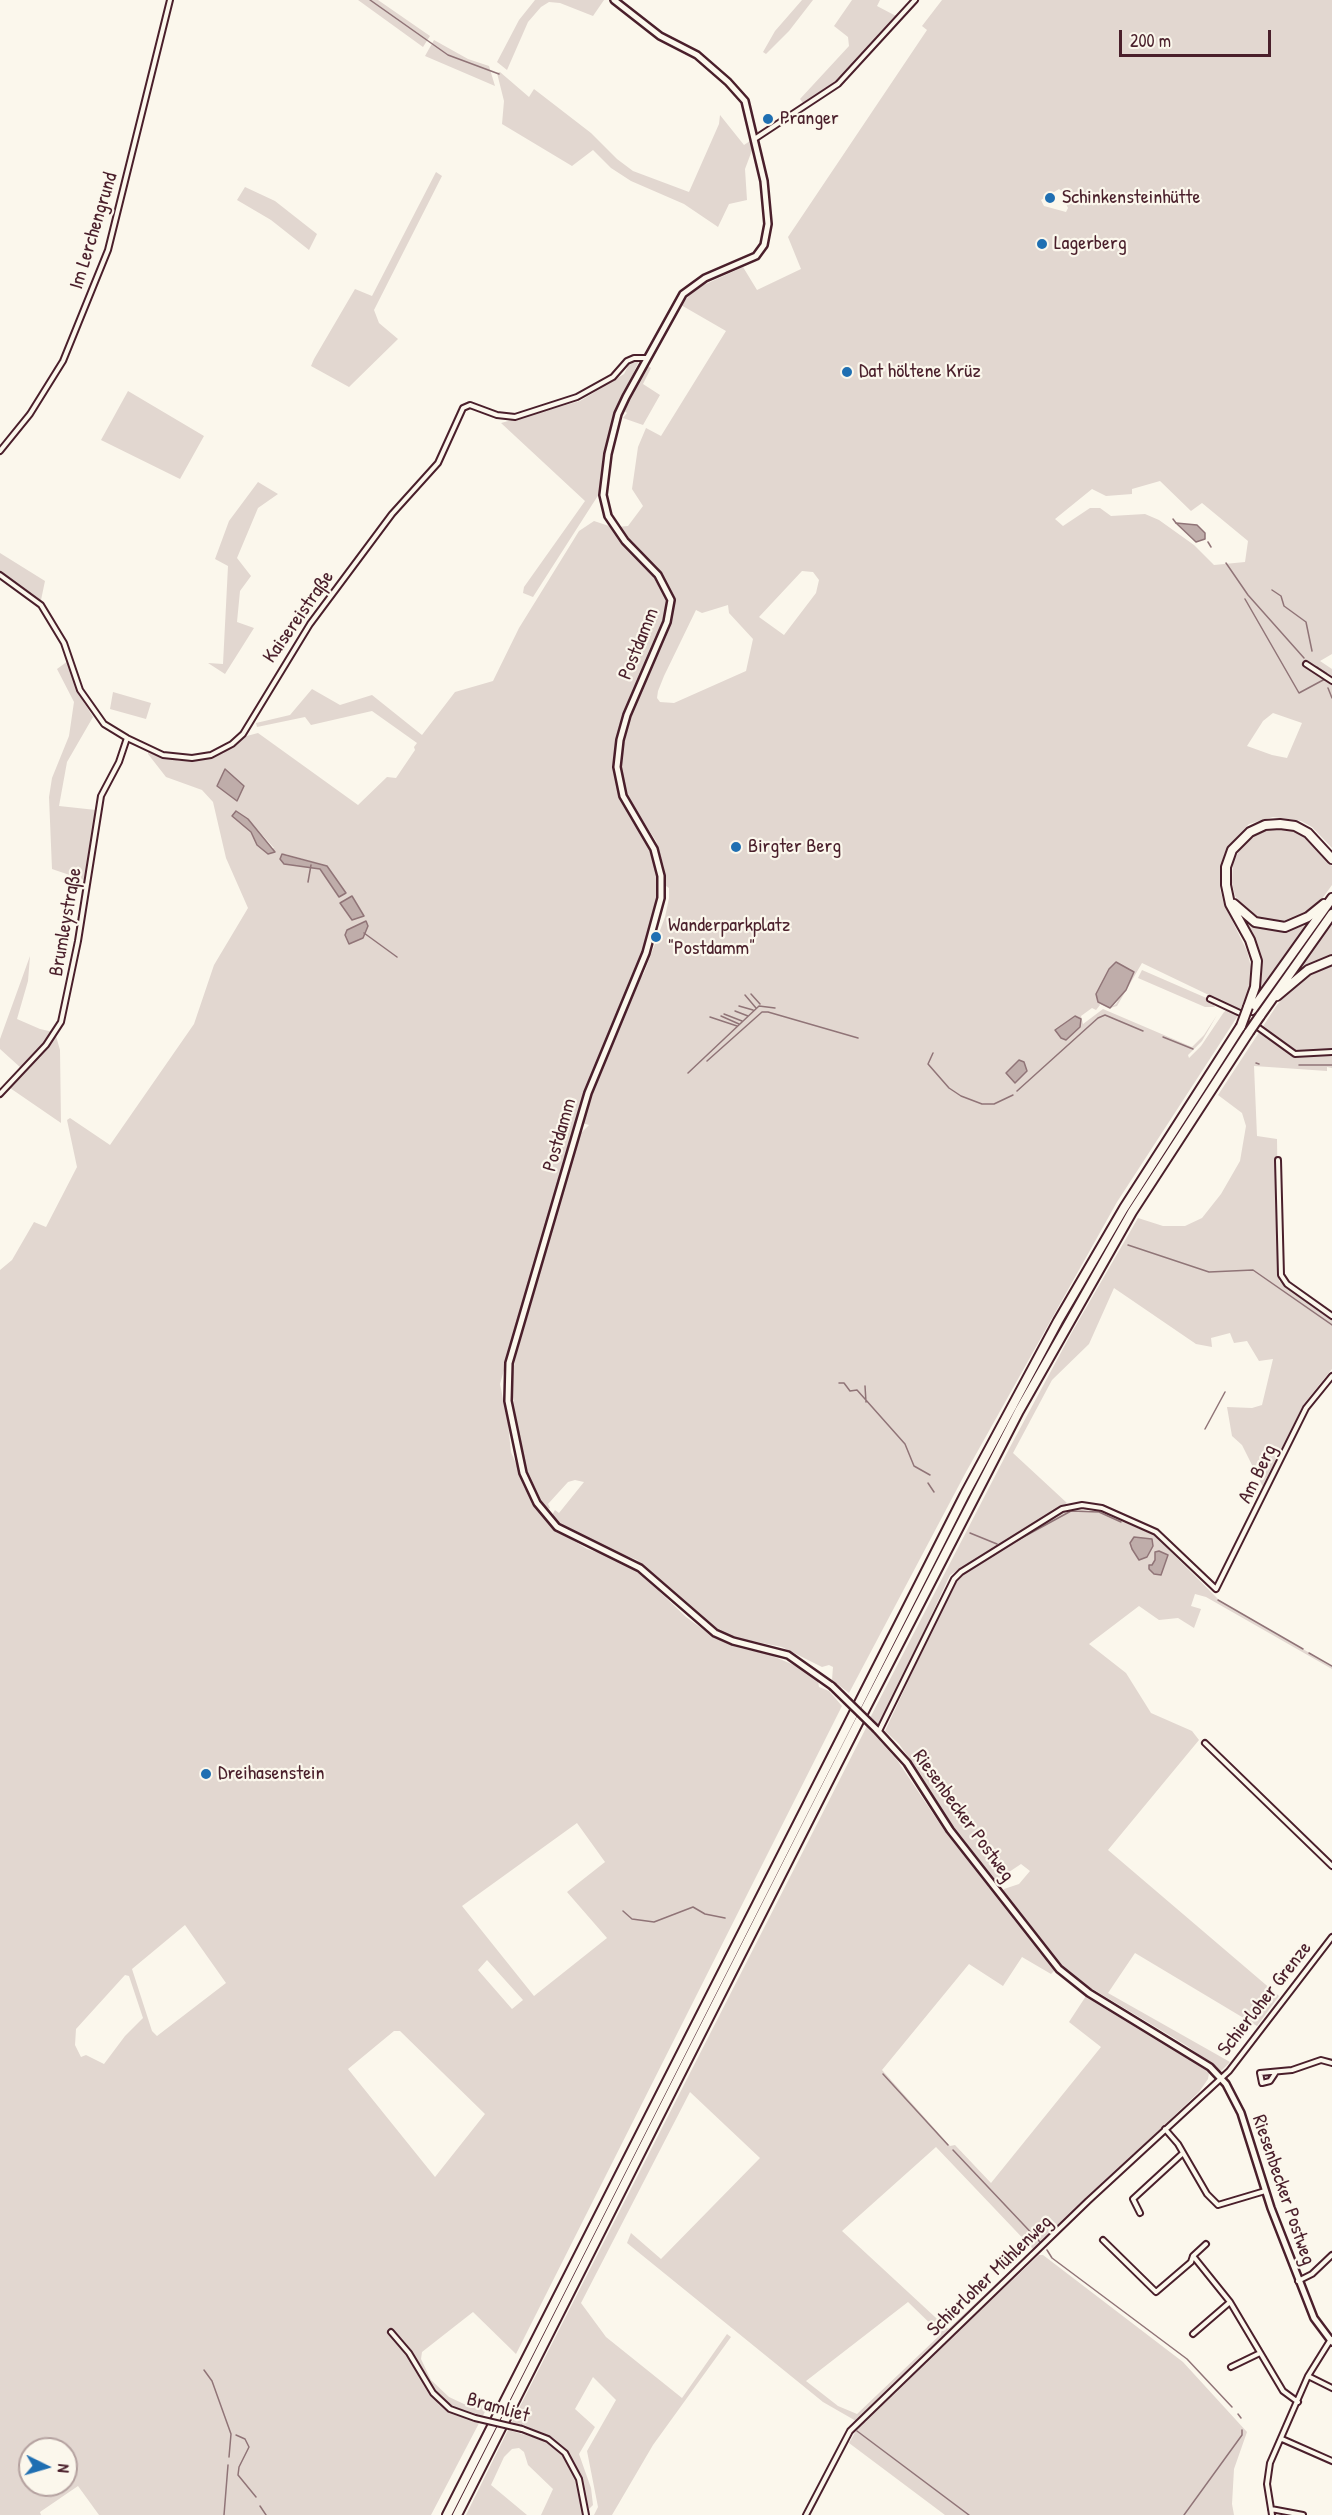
<!DOCTYPE html>
<html>
<head>
<meta charset="utf-8">
<style>
	body { margin:0 }
	#map { position:relative; width:1332px; height:2515px; overflow:hidden; background:#fbf7ec; font-family:"Patrick Hand",sans-serif }
	canvas { display:block }
	.north { position:absolute; left:18px; top:2437px; width:60px; height:60px; box-sizing:border-box; background:#fbf7ec; border:2px solid #b4a19f; border-radius:50%; rotate:95deg; font-size:16px; font-weight:700; line-height:24px; text-align:center; color:#4a1f2b }
	.north::after { content:''; display:block; margin:auto; width:21px; height:27px; background:#1f6fb2; clip-path:polygon(50% 0,100% 100%,50% 72%,0 100%) }
	.scale { position:absolute; left:1119px; top:30px; width:152px; height:27px; box-sizing:border-box; border:3px solid #4a1f2b; border-top:0; padding-left:8px; font-size:18px; line-height:21px; white-space:nowrap; color:#4a1f2b; -webkit-text-stroke:4px #fbf7ec; paint-order:stroke }
</style>
</head>
<body>
<div id="map">
<canvas width="1332" height="2515"></canvas>
<div class="north">N</div>
<div class="scale">200 m</div>
</div>
<script>
const context = document.querySelector('canvas').getContext('2d');
context.lineJoin = 'round';
function paint(path, color) { context.fillStyle = color; context.fill(path, 'evenodd'); }
const shape = rows => new Path2D(rows.map(r => 'M' + r).join(''));
function trace(path, color, width, dash) { context.strokeStyle = color; context.lineWidth = width; context.lineCap = dash ? 'butt' : 'round'; context.setLineDash(dash || []); context.stroke(path); }
function label(font, color, halo, rows, align = 'center') {
  context.font = font + ' "Patrick Hand",sans-serif'; context.lineWidth = 4.5; context.setLineDash([]); context.textBaseline = 'middle'; context.strokeStyle = halo; context.fillStyle = color; for (const [text, x, y, turn = 0] of rows) {
    context.save(); context.translate(x, y); context.rotate((+turn || 0) * Math.PI / 180); context.textAlign = isNaN(turn) ? turn : align; if (halo) context.strokeText(text, 0, 0); context.fillText(text, 0, 0); context.restore();
  }
}
const green = shape([
	[358,0,378,0,430,36,423,47],
	[535,0,604,0,593,16,560,3,549,2,541,7,528,22,507,70,497,62,519,20],
	[802,0,813,0,789,31,766,54,763,52,775,31],
	[852,0,880,0,877,6,896,16,836,82,803,103,800,99,849,46,848,37,834,26],
	[942,0,1332,0,1332,654,1320,661,1332,669,1332,848,1312,827,1301,821,1273,817,1249,824,1227,847,1220,868,1220,889,1224,904,1247,951,1252,971,1249,991,1240,1010,1142,963,1117,1006,1110,1008,1116,1004,1133,975,1098,1002,1100,1005,1096,1010,1092,1008,1081,1016,1083,1024,1103,1009,1192,1047,1204,1035,1217,1015,1202,1041,1188,1055,1189,1058,1201,1046,1224,1012,1228,1009,1239,1014,1117,1202,966,1472,849,1693,832,1680,833,1667,829,1665,822,1667,782,1647,737,1638,720,1632,687,1606,637,1560,585,1539,551,1517,555,1510,559,1513,584,1482,575,1480,568,1482,548,1504,550,1508,546,1510,540,1502,523,1462,511,1385,515,1360,580,1134,589,1125,582,1123,596,1079,634,988,644,973,665,917,669,898,669,888,666,886,664,867,656,841,627,796,621,774,623,747,632,713,669,629,673,615,673,594,660,572,617,527,628,526,643,506,632,489,638,447,646,428,661,436,726,331,681,305,695,289,743,267,757,290,801,269,788,237,927,30,922,26],
	[1059,189,1064,193,1064,200,1068,208,1066,212,1044,206,1041,200],
	[1160,481,1191,511,1202,503,1248,541,1245,562,1214,565,1194,545,1159,520,1145,514,1111,516,1100,508,1090,508,1063,526,1055,519,1092,489,1106,496,1132,494,1132,489],
	[802,571,813,572,819,580,816,593,784,635,759,617],
	[728,605,729,613,753,639,746,671,674,703,660,702,657,698,658,691,664,676,696,610,702,613],
	[1273,713,1302,723,1287,758,1272,755,1247,746,1263,721],
	[434,40,468,59,489,66,495,86,425,56],
	[500,72,529,97,534,89,591,133,617,159,633,171,689,192,719,124,720,115,744,145,753,139,754,145,745,169,747,200,729,204,718,227,684,204,631,181,611,168,593,150,572,166,502,124,504,101,497,73],
	[436,172,442,176,374,310,379,323,398,339,349,387,311,366,314,359,355,289,372,296],
	[245,187,275,201,317,234,309,250,271,220,237,200],
	[639,361,614,414,603,456,599,494,533,597,523,593,524,587,585,501,501,423,580,401,624,374,629,364],
	[647,365,651,368,643,384,660,395,643,425,623,418,627,413,623,410],
	[128,391,204,436,180,479,101,440],
	[258,482,278,494,258,508,237,558,251,576,240,591,237,622,254,628,225,674,208,663,223,664,228,566,215,559,229,521],
	[594,521,609,526,644,565,660,584,667,604,664,623,636,685,621,725,614,765,619,793,650,847,657,873,658,896,645,945,584,1095,500,1384,508,1424,511,1452,534,1506,555,1529,587,1549,612,1557,639,1572,686,1617,715,1638,740,1648,768,1654,801,1668,818,1681,819,1687,829,1691,842,1706,516,2354,473,2312,422,2352,421,2359,431,2380,449,2397,464,2404,488,2406,431,2515,99,2515,78,2486,40,2512,41,2515,0,2515,0,1270,12,1260,34,1222,46,1227,77,1167,67,1120,70,1118,110,1145,194,1024,214,965,248,908,226,858,213,802,202,790,166,777,148,754,148,752,180,761,213,758,243,737,258,733,358,805,387,777,396,778,415,750,414,747,417,743,372,711,311,725,305,717,257,727,256,723,290,715,312,689,340,705,372,695,422,735,455,692,493,681,519,628,579,531],
	[233,816,248,819,274,848,263,850,251,832],
	[285,854,327,866,346,893,339,897,320,869,284,864],
	[352,896,364,915,352,920,340,904],
	[577,1823,605,1862,567,1892,607,1938,534,1996,462,1906],
	[185,1925,226,1983,157,2036,152,2031,132,1969],
	[487,1960,523,2000,512,2009,478,1970],
	[125,1975,129,1976,143,2018,125,2036,104,2064,86,2055,81,2057,75,2045,76,2029],
	[394,2031,400,2031,485,2114,435,2177,348,2069],
	[30,2449,66,2449,66,2485,30,2485],
	[0,553,45,581,41,600,0,572],
	[68,661,77,691,93,717,67,762,59,806,96,810,87,881,52,869,49,797,52,778,69,736,74,702,57,669],
	[113,692,151,703,146,719,110,709],
	[1280,828,1295,831,1308,839,1332,866,1332,885,1319,903,1306,914,1285,924,1250,915,1235,896,1232,883,1233,862,1242,846,1260,832],
	[1246,920,1273,930,1295,927,1308,922,1261,987,1258,985,1259,972,1243,923],
	[1332,923,1332,958,1296,976,1295,975],
	[30,956,28,981,17,1019,40,1029,53,1032,21,1068,0,1049,0,1039],
	[1332,965,1332,1068,1327,1067,1327,1071,1254,1066,1257,1136,1277,1139,1279,1281,1332,1319,1332,1369,1303,1405,1264,1489,1242,1445,1232,1436,1227,1407,1252,1408,1262,1405,1273,1359,1259,1361,1247,1341,1234,1343,1230,1333,1211,1338,1212,1347,1196,1344,1114,1288,1089,1344,1052,1380,1013,1453,1067,1503,950,1575,882,1722,877,1725,870,1718,1009,1449,1072,1332,1138,1218,1163,1226,1185,1226,1202,1218,1221,1194,1240,1161,1246,1126,1242,1113,1218,1095,1277,1005,1292,988,1309,975],
	[1142,970,1211,1000,1215,1007,1205,1007,1138,978],
	[56,1036,60,1050,61,1123,10,1088],
	[1082,1510,1102,1513,1154,1535,1219,1600,1332,1666,1332,1669,1206,1597,1195,1594,1191,1606,1201,1609,1194,1628,1178,1618,1159,1620,1139,1606,1089,1644,1126,1673,1151,1713,1192,1731,1199,1740,1108,1850,1279,1996,1257,2026,1135,1953,1108,1993,1230,2062,1221,2071,1187,2046,1091,1988,1058,1964,1002,1893,1004,1889,1019,1884,1030,1871,1021,1864,1000,1878,1003,1885,999,1888,943,1815,921,1775,899,1744,885,1731,954,1583,962,1574,1063,1513],
	[867,1726,897,1760,944,1830,1055,1970,1051,1974,1022,1957,1003,1986,969,1964,882,2070,950,2146,955,2145,991,2183,1101,2047,1069,2022,1086,1996,1205,2067,1209,2073,1208,2079,1199,2092,1093,2193,1025,2263,856,2421,823,2402,627,2243,631,2233,661,2259,760,2158,690,2092,581,2303,606,2337,682,2398,727,2334,731,2337,653,2445,612,2515,594,2515,598,2507,587,2451,616,2400,593,2377,575,2409,595,2427,579,2454,591,2488,593,2505,589,2509,580,2478,566,2451,549,2436,512,2422],
	[936,2147,1033,2249,948,2329,842,2231],
	[908,2302,941,2334,857,2414,838,2406,806,2381],
	[1039,2255,1043,2255,1183,2362,1247,2432,1234,2469,1232,2504,1234,2515,945,2515,849,2443,860,2424],
	[508,2430,547,2441,562,2454,576,2479,583,2515,541,2515,553,2489,528,2465,524,2452,519,2448,512,2449,504,2457,491,2485,527,2515,466,2515]
]);
const water = shape([
	[1176,523,1197,525,1205,533,1205,539,1196,542,1176,523],
	[225,769,244,786,237,801,217,786,225,769],
	[236,811,248,819,275,852,268,854,257,845,251,832,232,816,236,811],
	[282,854,327,866,346,893,339,897,320,869,284,864,280,859,282,854],
	[352,896,364,916,352,920,340,903,352,896],
	[366,921,368,926,363,938,349,944,345,935,347,930,366,921],
	[1116,962,1134,972,1126,990,1110,1008,1098,1002,1096,994,1109,969,1116,962],
	[1075,1016,1081,1019,1080,1027,1066,1040,1061,1038,1055,1030,1075,1016],
	[1019,1060,1024,1062,1027,1071,1015,1083,1006,1073,1019,1060],
	[1134,1537,1152,1539,1153,1546,1147,1557,1139,1560,1132,1549,1130,1543,1134,1537],
	[1159,1551,1168,1555,1161,1575,1154,1574,1149,1569,1149,1565,1152,1565,1155,1560,1155,1552,1159,1551]
]);
const stream = shape([
	[370,0,448,55,499,74],
	[1173,519,1176,523],
	[1208,542,1211,547],
	[1226,563,1248,595,1304,658],
	[1272,590,1281,596,1284,606,1306,622,1312,651],
	[1245,599,1299,693,1325,679],
	[1317,667,1326,673],
	[1328,688,1332,698],
	[308,882,311,865],
	[364,933,397,957],
	[751,994,760,1004],
	[745,995,756,1008],
	[739,1006,753,1010],
	[735,1011,748,1016],
	[724,1014,742,1021],
	[721,1016,739,1024],
	[710,1017,737,1026],
	[1163,1037,1193,1049],
	[933,1053,928,1064,949,1088,961,1096,982,1104,994,1104,1013,1095],
	[707,1061,762,1012,768,1012,858,1038],
	[1256,1063,1259,1064],
	[1299,1065,1332,1065],
	[688,1073,759,1006,775,1008],
	[1017,1091,1098,1018,1105,1015,1143,1031],
	[1128,1245,1209,1272,1253,1270,1332,1325],
	[839,1383,844,1383,850,1391,857,1390,905,1444,914,1466,930,1475],
	[865,1386,866,1402],
	[1205,1429,1225,1392],
	[928,1483,934,1492],
	[970,1533,997,1544],
	[1005,1547,1071,1511,1099,1512,1121,1522],
	[1218,1600,1303,1649],
	[1309,1653,1332,1666],
	[623,1911,632,1919,654,1922,693,1907,705,1914,725,1918],
	[883,2074,948,2145],
	[953,2150,1040,2242],
	[1047,2250,1052,2258,1187,2359,1232,2407],
	[204,2370,212,2381,231,2434,229,2457],
	[1238,2414,1241,2418],
	[857,2431,969,2515],
	[236,2435,245,2439,249,2447,239,2467,238,2475,256,2497],
	[260,2506,266,2515],
	[224,2515,228,2465],
	[1184,2515,1242,2435,1242,2430]
]);
const minor = shape([
	[756,138,838,84,915,0],
	[0,451,30,414,63,361,108,250,170,0],
	[0,575,41,605,64,643,80,690,104,724,127,738,163,755,192,758,211,755,232,744,243,734,310,624,392,514,438,463,463,408,470,405,497,415,515,417,577,397,613,377,627,361,634,358,646,358],
	[1306,664,1332,681],
	[1210,999,1240,1013],
	[1259,1028,1295,1054,1332,1052],
	[0,1094,46,1045,61,1022,78,941,101,796,119,762,127,738],
	[1278,1160,1281,1275,1287,1284,1332,1316],
	[879,1731,954,1579,961,1572,1062,1509,1082,1505,1102,1508,1156,1532,1216,1589,1306,1408,1332,1376],
	[1205,1743,1332,1866],
	[1276,2072,1270,2081,1262,2083,1260,2073,1292,2070,1321,2060,1332,2063],
	[1165,2129,1178,2144,1207,2194,1218,2205,1265,2191],
	[1140,2213,1133,2199,1183,2153],
	[1103,2240,1156,2292,1191,2262,1193,2256],
	[1206,2244,1193,2256,1230,2302,1283,2391,1298,2402],
	[1298,2281,1312,2274,1332,2255],
	[391,2332,409,2353,433,2393,450,2409,475,2418],
	[1193,2334,1230,2302],
	[1231,2367,1260,2353],
	[1308,2376,1332,2388],
	[522,2429,548,2439,565,2453,579,2479,586,2515],
	[1282,2439,1332,2461],
	[1271,2509,1303,2515],
	[806,2515,850,2431,1088,2201,1229,2071,1332,1937],
	[1272,2515,1267,2484,1270,2463,1308,2376,1331,2339]
]);
const tertiary = shape([
	[614,0,660,36,697,55,728,82,745,101,764,181,768,224,764,245,756,256,705,278,683,294,626,397,618,414,608,454,603,495,608,516,625,541,658,575,671,600,667,622,627,715,620,740,617,767,623,796,654,849,661,876,661,898,646,953,588,1093,509,1363,508,1401,523,1473,537,1503,557,1527,640,1568,715,1633,733,1641,788,1655,832,1686],
	[876,1729,907,1763,950,1830,1059,1969,1089,1993,1210,2067,1226,2084,1241,2113,1271,2208,1314,2318,1332,2342]
]);
const motorway = shape([
	[1234,904,1255,922,1285,927,1308,917,1324,904],
	[1277,996,1308,970,1332,960],
	[1248,1007,1255,987,1257,961,1250,940,1230,904,1226,885,1226,867,1232,850,1250,832,1265,825,1280,824,1295,826,1308,833,1332,859],
	[1252,1010,1332,898],
	[1260,1016,1332,914],
	[447,2515,965,1494,1058,1321,1124,1208,1241,1026],
	[457,2515,859,1721,1019,1411,1132,1212,1249,1032]
]);
const minorBridge = shape([
	[475,2418,522,2429]
]);
const tertiaryBridge = shape([
	[832,1686,876,1729]
]);
const motorwayBridge = shape([
	[1241,1026,1248,1007],
	[1249,1032,1260,1016]
]);
const markers = [
	[768,119,6,"#1f6fb2"],
	[1050,198,6,"#1f6fb2"],
	[1042,244,6,"#1f6fb2"],
	[847,372,6,"#1f6fb2"],
	[736,847,6,"#1f6fb2"],
	[656,937,6,"#1f6fb2"],
	[206,1774,6,"#1f6fb2"]
];
const poiNames = [
	["Pranger",780,119],
	["Schinkensteinhütte",1062,198],
	["Lagerberg",1054,244],
	["Dat höltene Krüz",859,372],
	["Birgter Berg",748,847],
	["Wanderparkplatz",668,926],
	["\"Postdamm\"",668,949],
	["Dreihasenstein",218,1774]
];
const streetNames = [
	["Im Lerchengrund",94,231,-73],
	["Kaisereistraße",299,617,-55],
	["Postdamm",639,644,-68],
	["Brumleystraße",66,922,-80],
	["Postdamm",560,1135,-74],
	["Am Berg",1258,1474,-64],
	["Riesenbecker Postweg",963,1816,54],
	["Schierloher Grenze",1265,1999,-52],
	["Riesenbecker Postweg",1283,2190,71],
	["Schierloher Mühlenweg",990,2276,-44],
	["Bramliet",498,2408,16]
];
paint(green, '#e2d7d0');
paint(water, '#bfadaa');
trace(water, '#907477', 1.5);
trace(stream, '#907477', 1.5);
trace(minor, '#4a1f2b', 8);
trace(tertiary, '#4a1f2b', 10);
trace(motorway, '#4a1f2b', 12);
trace(minor, '#fbf7ec', 4);
trace(tertiary, '#fbf7ec', 5);
trace(motorway, '#fbf7ec', 8);
trace(minorBridge, '#4a1f2b', 8, []);
trace(tertiaryBridge, '#4a1f2b', 10, []);
trace(motorwayBridge, '#4a1f2b', 12, []);
trace(minorBridge, '#fbf7ec', 4);
trace(tertiaryBridge, '#fbf7ec', 5);
trace(motorwayBridge, '#fbf7ec', 8);
for (const [x, y, r, color] of markers) { const dot = new Path2D(); dot.arc(x, y, r, 0, 2 * Math.PI); context.fillStyle = color; context.fill(dot); trace(dot, '#fbf7ec', 2); }
label('20px', '#4a1f2b', '#fbf7ec', poiNames, 'left');
label('20px', '#4a1f2b', '#fbf7ec', streetNames);
</script>
</body>
</html>
